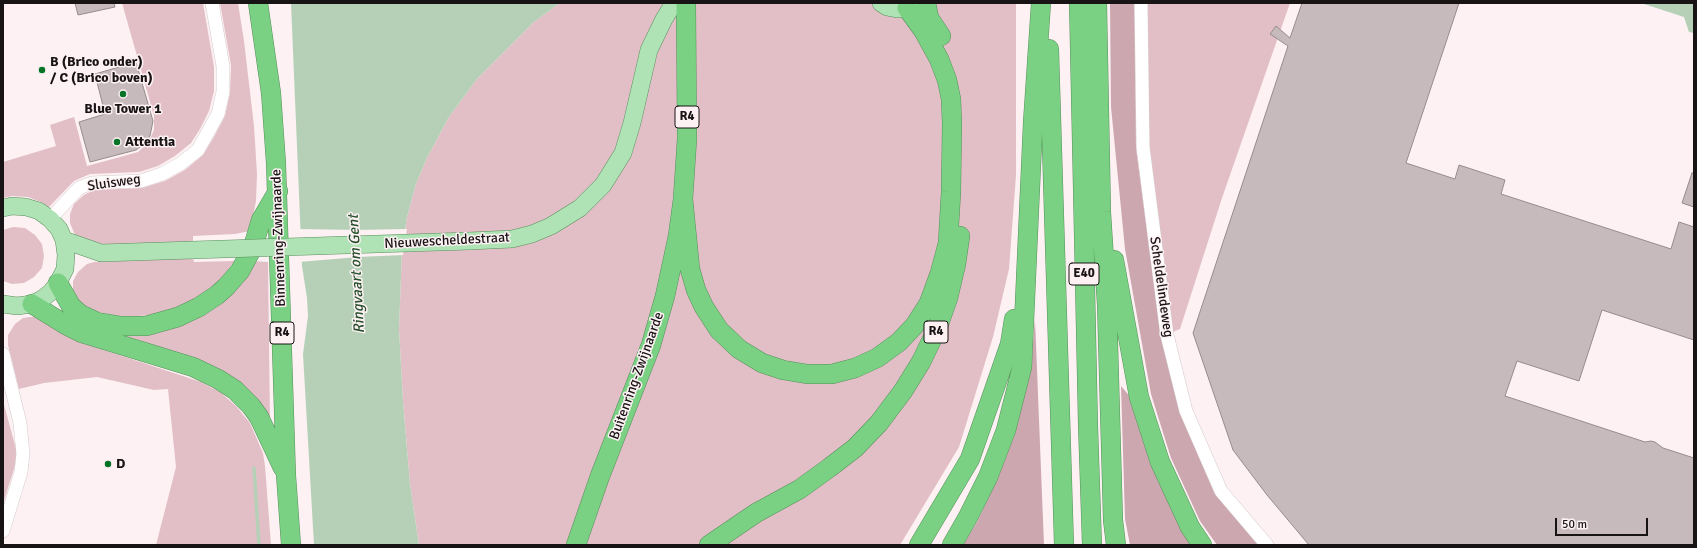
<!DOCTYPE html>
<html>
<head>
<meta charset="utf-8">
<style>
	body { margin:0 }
	#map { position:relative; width:1697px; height:548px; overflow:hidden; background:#fdf1f3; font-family:Signika,sans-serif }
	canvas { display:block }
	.frame { position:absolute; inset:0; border:4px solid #181415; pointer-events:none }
	.scale { position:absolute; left:1555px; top:518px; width:93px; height:18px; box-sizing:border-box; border:2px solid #181415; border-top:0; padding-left:5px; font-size:12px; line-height:14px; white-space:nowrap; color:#181415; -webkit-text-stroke:3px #fdf1f3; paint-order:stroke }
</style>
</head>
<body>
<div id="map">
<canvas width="1697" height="548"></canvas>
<div class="frame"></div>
<div class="scale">50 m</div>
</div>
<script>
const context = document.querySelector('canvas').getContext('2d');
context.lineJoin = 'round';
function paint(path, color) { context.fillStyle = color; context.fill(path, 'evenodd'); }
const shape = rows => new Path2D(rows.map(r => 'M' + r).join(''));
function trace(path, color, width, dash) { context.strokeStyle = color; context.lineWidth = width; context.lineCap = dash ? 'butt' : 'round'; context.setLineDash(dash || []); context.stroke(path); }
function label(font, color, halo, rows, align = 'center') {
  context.font = font + ' Signika,sans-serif'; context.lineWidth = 3; context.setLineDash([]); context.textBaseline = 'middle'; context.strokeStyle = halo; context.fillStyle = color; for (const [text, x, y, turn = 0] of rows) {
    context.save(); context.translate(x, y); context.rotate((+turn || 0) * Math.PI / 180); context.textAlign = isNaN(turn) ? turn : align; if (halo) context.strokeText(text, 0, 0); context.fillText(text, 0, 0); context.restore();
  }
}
const green = shape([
	[122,3,203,3,214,67,214,91,209,111,200,129,191,143,175,156,158,166,139,172,90,174,74,181,49,207,43,203,28,197,12,196,3,198,3,162,56,146,50,125,74,117,87,166,131,154,138,152,148,143,154,130,154,116],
	[220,3,238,3,244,41,254,126,257,174,256,201,250,231,235,234,193,236,193,243,95,246,75,235,70,223,70,214,74,204,84,195,94,190,142,188,165,181,185,170,203,155,214,137,225,116,230,93,231,65],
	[560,3,1016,3,1016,175,1009,269,993,337,959,447,900,545,419,545,410,484,403,401,399,329,402,249,407,217,416,184,427,158,449,117,477,79,534,22],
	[1135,3,1290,3,1222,198,1180,329,1161,337,1136,148],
	[13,227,25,228,35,235,42,244,44,256,42,268,34,277,24,283,12,284,3,281,3,230],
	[193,258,194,262,235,261,217,283,203,295,178,308,153,315,123,317,98,312,79,303,73,291,73,281,78,272,87,264,94,262],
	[252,261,268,262,270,424,255,401,116,334,158,333,185,324,203,316,217,307],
	[30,317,36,317,88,344,101,349,201,382,220,392,236,406,250,423,263,453,265,466,271,545,156,545,176,467,168,389,154,390,97,377,44,383,19,389,8,345,8,335,15,324,23,318],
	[3,401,18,456,3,504]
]);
const forest = shape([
	[1110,3,1135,3,1136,148,1161,337,1180,413,1215,494,1258,545,1217,545,1200,521,1171,458,1151,394,1125,249,1111,107],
	[1035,319,1044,545,963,545,977,522,997,480,1015,433,1031,368],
	[1121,386,1132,399,1193,545,1130,545,1125,519]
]);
const water = shape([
	[291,3,560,3,534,22,477,79,449,117,427,158,416,184,407,217,402,249,399,329,403,401,410,484,419,545,314,545,303,354,308,316,307,298,302,266],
	[1641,3,1694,3,1694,33,1689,32,1684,17]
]);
const pier = shape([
	[298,229,357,230,407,229,403,255,358,257,299,262]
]);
const stream = shape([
	[254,468,259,545]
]);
const building = shape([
	[75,3,114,3,115,7,78,15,75,3],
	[1302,3,1459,3,1406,163,1455,179,1459,165,1505,180,1501,194,1671,249,1679,222,1694,227,1694,340,1602,310,1579,381,1517,361,1505,396,1645,442,1651,441,1655,442,1663,448,1694,458,1694,545,1309,545,1267,495,1233,450,1193,333,1288,46,1270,34,1276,26,1290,38,1302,3],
	[136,62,153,121,150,136,144,144,136,150,90,162,79,122,105,114,95,74,136,62],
	[1692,173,1694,173,1694,207,1682,203,1692,173]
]);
const minor = shape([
	[1141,3,1143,147,1167,335,1186,411,1221,491,1267,545],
	[50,219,79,188,92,183,141,181,162,174,180,164,198,150,218,114,223,92,223,66,212,3],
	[3,354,20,423,23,454,21,472,3,531]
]);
const major = shape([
	[881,3,887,7,897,9,907,8,918,3],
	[3,208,12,206,26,207,39,211,50,219,59,229,64,240,66,255,65,269,58,283,51,292,42,299,32,304,17,306,3,304],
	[64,240,101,253,193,250],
	[469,241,512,239,532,234,551,226,580,208,603,185,623,153,632,123,649,50,664,19,674,3]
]);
const highway = shape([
	[258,3,271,93,276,163,286,475,291,545],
	[926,3,929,18,941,36],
	[1079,3,1088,425,1092,545],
	[1097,3,1101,212,1107,305,1113,520,1116,545],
	[1049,49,1064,545],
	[683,199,690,269,696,290,704,307,719,330,739,349,762,363,783,370,807,374,832,374,855,368,877,358,899,342,915,325,929,303,940,273,948,243,951,192,952,124,951,99,947,80,939,59,923,30,907,8],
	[1114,260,1139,397,1160,462,1190,527,1202,545],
	[58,283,71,306,80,314,97,322,121,326,146,326,178,317,199,307,217,295,226,287,240,271,253,247,261,220,278,191],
	[32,304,66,325,82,333,193,367,218,379,235,390,251,406,259,417,283,468],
	[576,545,600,476,651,345,665,296,678,236,683,199,687,139,686,3],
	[709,545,756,513,800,489,829,468,855,448,879,423,903,391,921,362,937,329,948,298,956,264,960,236],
	[919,545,970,459,1010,344,1014,319],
	[952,545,968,517,988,477,1006,430,1022,367,1033,122,1041,3]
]);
const majorBridge = shape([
	[193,250,469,241]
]);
const markers = [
	[42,70,4,"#057326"],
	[123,94,4,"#057326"],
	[117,142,4,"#057326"],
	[108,464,4,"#057326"]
];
const shields = [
	[687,117,24],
	[1084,274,30],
	[936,332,24],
	[282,333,24]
];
const shieldNames = [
	["R4",687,117],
	["E40",1084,274],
	["R4",936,332],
	["R4",282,333]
];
const poiNames = [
	["B (Brico onder)",50,62],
	["/ C (Brico boven)",50,78],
	["Blue Tower 1",123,109,"center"],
	["Attentia",125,142],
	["D",116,464]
];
const streetNames = [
	["Sluisweg",114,183,-8],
	["Binnenring-Zwijnaarde",279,238,-92],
	["Nieuwescheldestraat",447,241,-3],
	["Scheldelindeweg",1161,287,82],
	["Buitenring-Zwijnaarde",637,376,-70]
];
const waterNames = [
	["Ringvaart om Gent",357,274,-93]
];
paint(green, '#e2bfc7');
paint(forest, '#cda7b0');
paint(water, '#b5d0b6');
paint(pier, '#fdf1f3');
trace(stream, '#b5d0b6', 3.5);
paint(building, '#c6babc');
trace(building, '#968b8d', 1);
trace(minor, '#d5c9cc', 14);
trace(major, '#588f5c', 18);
trace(highway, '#588f5c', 20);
trace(minor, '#fff', 13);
trace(major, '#afe3b5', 17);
trace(highway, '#7ad183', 19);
trace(majorBridge, '#588f5c', 18, []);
trace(majorBridge, '#afe3b5', 17);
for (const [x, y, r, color] of markers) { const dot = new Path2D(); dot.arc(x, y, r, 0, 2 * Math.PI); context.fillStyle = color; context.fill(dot); trace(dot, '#fdf1f3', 1.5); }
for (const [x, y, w] of shields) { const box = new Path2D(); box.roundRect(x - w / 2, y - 11, w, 22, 3); context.fillStyle = '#fdf1f3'; context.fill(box); trace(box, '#181415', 1); }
label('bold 13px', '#181415', null, shieldNames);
label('bold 14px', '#181415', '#fdf1f3', poiNames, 'left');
label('14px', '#181415', '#fdf1f3', streetNames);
label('italic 15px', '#27502c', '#fdf1f3', waterNames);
</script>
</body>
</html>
